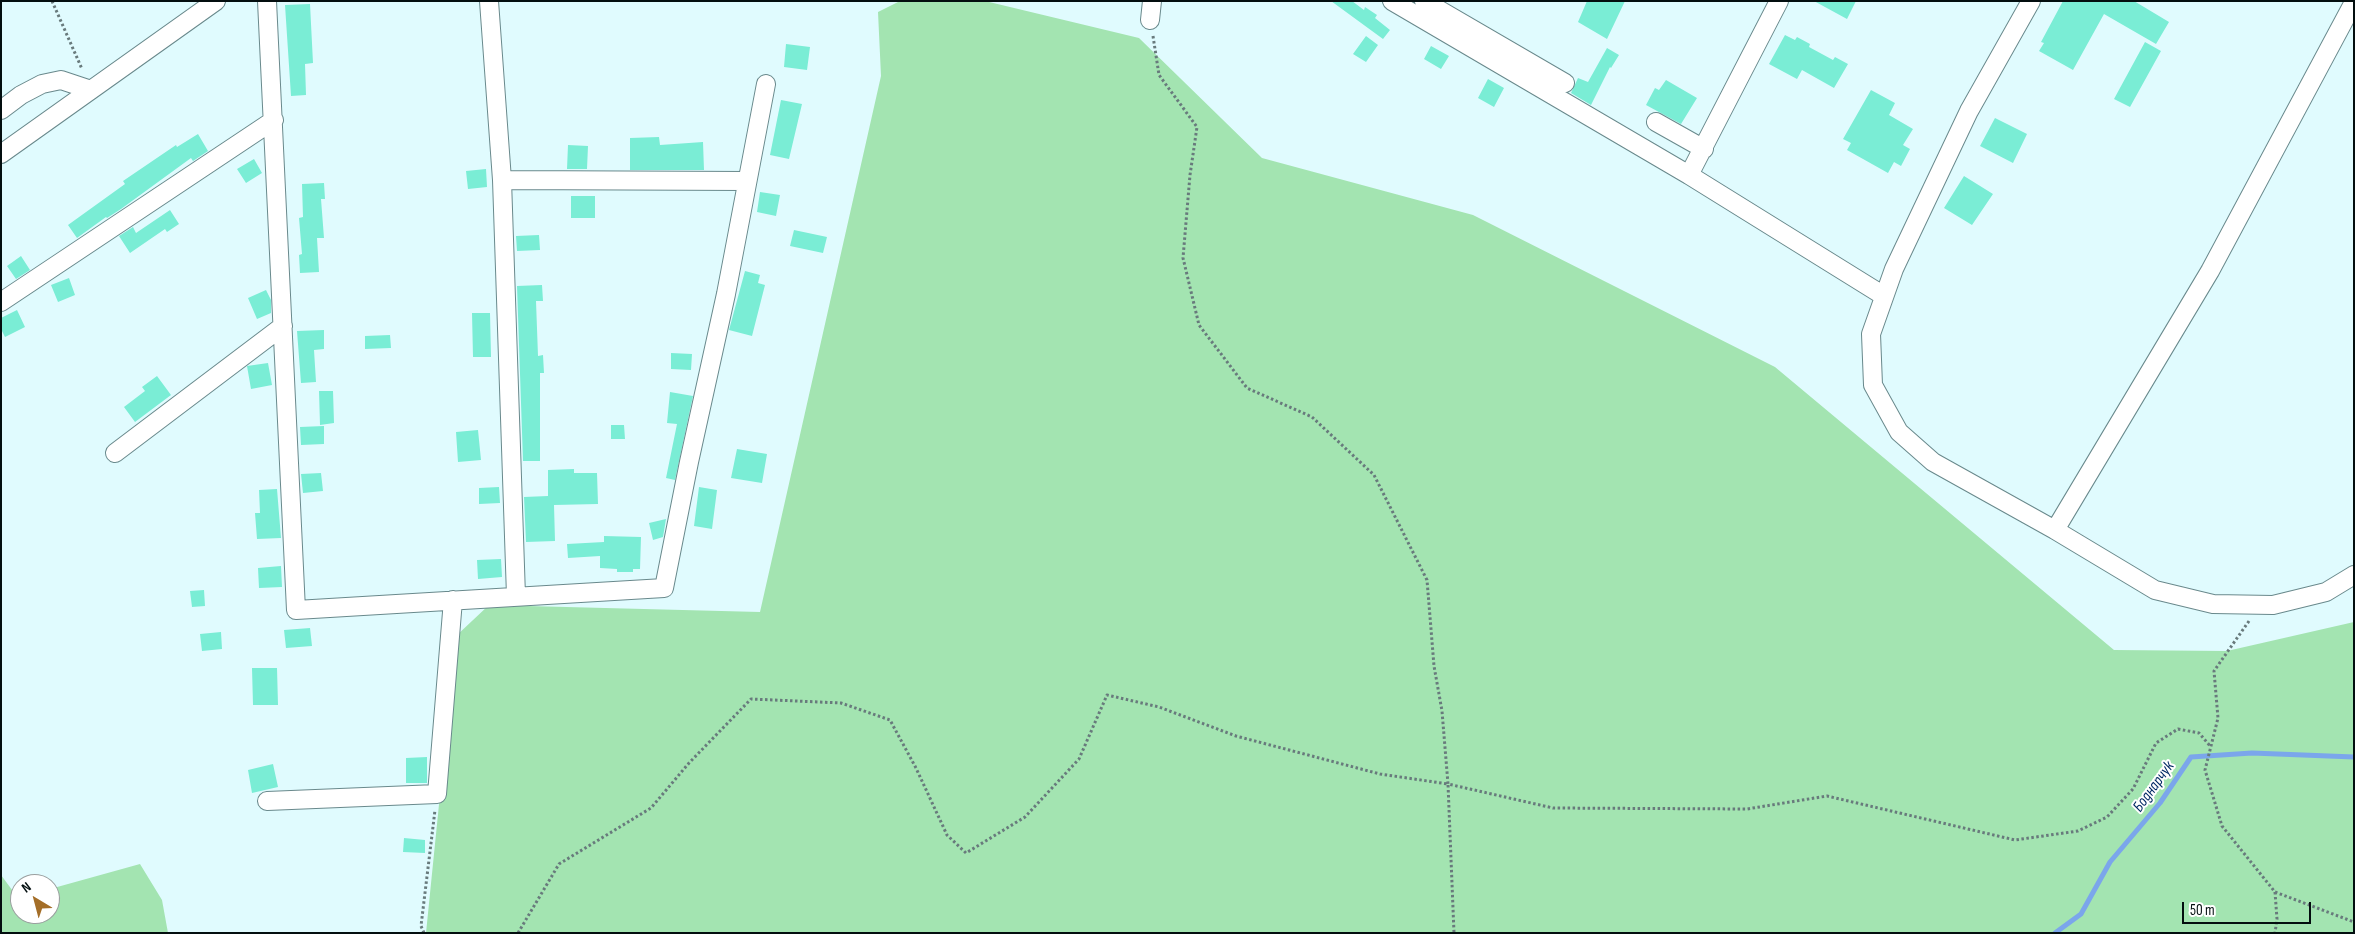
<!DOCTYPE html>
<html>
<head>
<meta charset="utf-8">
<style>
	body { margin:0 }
	#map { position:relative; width:2355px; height:934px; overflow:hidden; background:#e0fbfe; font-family:"Sofia Sans Condensed",sans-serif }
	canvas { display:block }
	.frame { position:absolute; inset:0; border:2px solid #030e0f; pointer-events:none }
	.north { position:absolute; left:10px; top:874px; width:50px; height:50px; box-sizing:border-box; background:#fff; border:1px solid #9a9f9f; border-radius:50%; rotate:323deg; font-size:14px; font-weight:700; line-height:20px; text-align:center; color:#030e0f }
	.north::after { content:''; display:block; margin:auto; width:18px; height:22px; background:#a46e28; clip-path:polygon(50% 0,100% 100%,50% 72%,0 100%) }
	.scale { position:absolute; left:2182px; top:902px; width:129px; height:22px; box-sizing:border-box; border:2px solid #030e0f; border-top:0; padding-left:6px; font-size:15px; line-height:18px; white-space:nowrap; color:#030e0f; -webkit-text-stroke:4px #fff; paint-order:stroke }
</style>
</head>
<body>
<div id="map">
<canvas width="2355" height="934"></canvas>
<div class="frame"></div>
<div class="north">N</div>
<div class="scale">50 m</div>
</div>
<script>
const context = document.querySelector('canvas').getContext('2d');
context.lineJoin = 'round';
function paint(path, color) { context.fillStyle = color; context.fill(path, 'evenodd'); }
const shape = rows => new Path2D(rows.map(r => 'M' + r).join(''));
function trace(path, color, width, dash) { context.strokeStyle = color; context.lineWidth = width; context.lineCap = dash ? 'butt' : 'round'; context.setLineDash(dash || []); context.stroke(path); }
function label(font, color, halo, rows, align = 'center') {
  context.font = font + ' "Sofia Sans Condensed",sans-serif'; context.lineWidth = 4; context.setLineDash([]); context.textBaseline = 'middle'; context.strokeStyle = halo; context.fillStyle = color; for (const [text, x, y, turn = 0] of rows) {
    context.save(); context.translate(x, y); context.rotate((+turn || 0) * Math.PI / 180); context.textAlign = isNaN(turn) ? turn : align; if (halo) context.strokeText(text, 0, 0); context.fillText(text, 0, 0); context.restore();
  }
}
const green = shape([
	[900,1,985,1,1139,38,1262,158,1473,215,1775,367,2114,650,2227,651,2354,622,2354,933,426,933,456,636,489,605,760,612,881,76,878,12],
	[140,864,162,900,168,933,1,933,1,875,18,898,20,898,20,914,50,914,50,889]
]);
const stream = shape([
	[2055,933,2081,914,2110,862,2160,803,2191,757,2252,753,2354,757]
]);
const building = shape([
	[1331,1,1352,1,1364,10,1365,7,1377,15,1375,18,1390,30,1383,39],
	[1587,1,1625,1,1607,39,1578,22],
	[1814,1,1856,1,1847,19],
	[2063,1,2134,1,2169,22,2156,44,2104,14,2073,70,2039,51,2044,43,2041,42],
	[310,4,313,63,305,64,306,95,291,96,285,5],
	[1785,35,1795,40,1797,37,1810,44,1809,47,1833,60,1835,57,1848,64,1834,88,1802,70,1797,79,1769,64],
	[1366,36,1378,45,1366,62,1353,54],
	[2145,42,2161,51,2130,107,2114,99],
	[786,44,810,47,807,70,784,67],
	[1431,46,1449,56,1441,69,1424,59],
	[1607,48,1619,55,1611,68,1610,67,1591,105,1571,93,1578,78,1588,82],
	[1488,79,1504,88,1494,107,1478,98],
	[1666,80,1697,98,1681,124,1646,105,1655,88,1659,90],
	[1871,90,1895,103,1889,115,1913,129,1903,145,1910,149,1901,166,1894,162,1888,173,1847,150,1851,143,1843,139],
	[781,100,802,104,789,159,770,155],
	[1995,118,2027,134,2013,163,1980,146],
	[198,134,208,151,193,161,191,158,121,209,107,218,106,217,77,238,68,225,125,184,123,181,176,145,177,147],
	[659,137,660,145,703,142,704,170,630,170,630,138],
	[568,145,588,146,587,169,567,169],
	[254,159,262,173,246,183,237,169],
	[486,169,487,187,468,189,466,171],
	[1964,176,1993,194,1972,225,1944,208],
	[324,183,325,199,321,199,324,238,317,238,319,272,300,273,299,255,302,254,299,218,303,217,302,184],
	[760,192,780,195,776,216,757,212],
	[571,196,595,196,595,218,571,218],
	[170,210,179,224,167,232,165,229,130,253,119,236,133,227,136,233],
	[794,230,827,237,823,253,790,246],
	[539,235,540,250,517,251,516,236],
	[21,256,30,270,16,279,7,266],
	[745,271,760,275,758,283,765,285,752,336,729,330],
	[69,278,75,295,58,302,51,285],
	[542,285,543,301,536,301,538,356,543,355,544,373,540,373,540,461,523,461,517,286],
	[266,290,271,300,271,313,257,319,248,298],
	[17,310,25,327,5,337,1,329,1,318],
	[472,313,490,313,491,357,473,357],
	[324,330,324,349,314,350,316,382,301,383,297,331],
	[390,335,391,348,365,349,365,336],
	[671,353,692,354,691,370,671,369],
	[268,363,272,385,251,389,247,366],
	[157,376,171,395,135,422,124,407,145,391,142,387],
	[319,391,333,391,334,423,320,425],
	[670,392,693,396,675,480,666,478,677,424,667,423],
	[611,425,624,425,625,439,611,439],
	[324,426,324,444,301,445,300,427],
	[478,430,481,460,458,462,456,432],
	[737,449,767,454,762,483,731,478],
	[574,469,574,473,597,473,598,504,554,505,555,541,526,542,524,497,548,496,548,470],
	[321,473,323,491,303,493,301,474],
	[499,487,500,503,479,504,479,488],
	[699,487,717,490,712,529,694,526],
	[277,489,281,538,257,539,255,513,260,513,259,490],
	[666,519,663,537,653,540,649,523],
	[604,536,641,537,640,569,633,569,633,572,617,572,617,569,600,568,600,556,568,558,567,544,604,542],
	[501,559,502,577,478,579,477,560],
	[281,566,282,587,259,588,258,568],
	[204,590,205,606,192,607,190,591],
	[310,628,312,646,286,648,284,630],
	[221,632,222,649,202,651,200,634],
	[252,668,277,668,278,705,253,705],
	[427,757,427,783,406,783,406,758],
	[273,764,278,787,252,793,248,770],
	[404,838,425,840,425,853,403,852]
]);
const path = shape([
	[52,1,82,69],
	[1153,36,1159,75,1197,127,1190,175,1183,258,1199,325,1247,388,1312,417,1374,475,1427,580,1434,666,1442,711,1448,784,1553,808,1747,809,1827,796,2015,840,2078,831,2107,817,2133,789,2156,743,2178,729,2199,733,2211,747],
	[2249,621,2214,671,2218,718,2205,770,2222,826,2275,892,2354,922],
	[2275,892,2277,919,2275,933],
	[424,933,421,926,435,810],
	[518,933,559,864,651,808,689,763,751,699,841,703,890,720,916,768,947,835,966,853,1025,817,1079,759,1107,695,1159,707,1236,736,1380,774,1448,784,1454,933]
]);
const minor = shape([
	[267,1,296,610,664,588,689,462,726,294,766,84],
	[489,1,502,180,516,596],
	[1392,1,1689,175],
	[1424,1,1565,83],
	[1779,1,1689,175,1884,296],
	[2031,1,1969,111,1894,269,1871,334,1873,385,1899,432,1933,462,2055,530,2210,271,2354,2],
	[1150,20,1152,1],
	[1,110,21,95,42,84,61,80,91,90],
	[1656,122,1704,149],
	[1,154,216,1],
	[502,180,747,181],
	[1,302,274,120],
	[115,453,283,326],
	[2055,530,2155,590,2213,604,2273,605,2326,592,2354,575],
	[267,801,437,794,453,600]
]);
const waterNames = [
	["Боднарчук",2154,787,-54]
];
paint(green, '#a3e4b1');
trace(stream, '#7ba6eb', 5);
paint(building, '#7aedd5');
trace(minor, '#69898c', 20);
trace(path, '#687a7c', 3, [2.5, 2.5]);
trace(minor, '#fff', 18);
label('italic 16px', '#022964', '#fff', waterNames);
</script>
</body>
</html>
